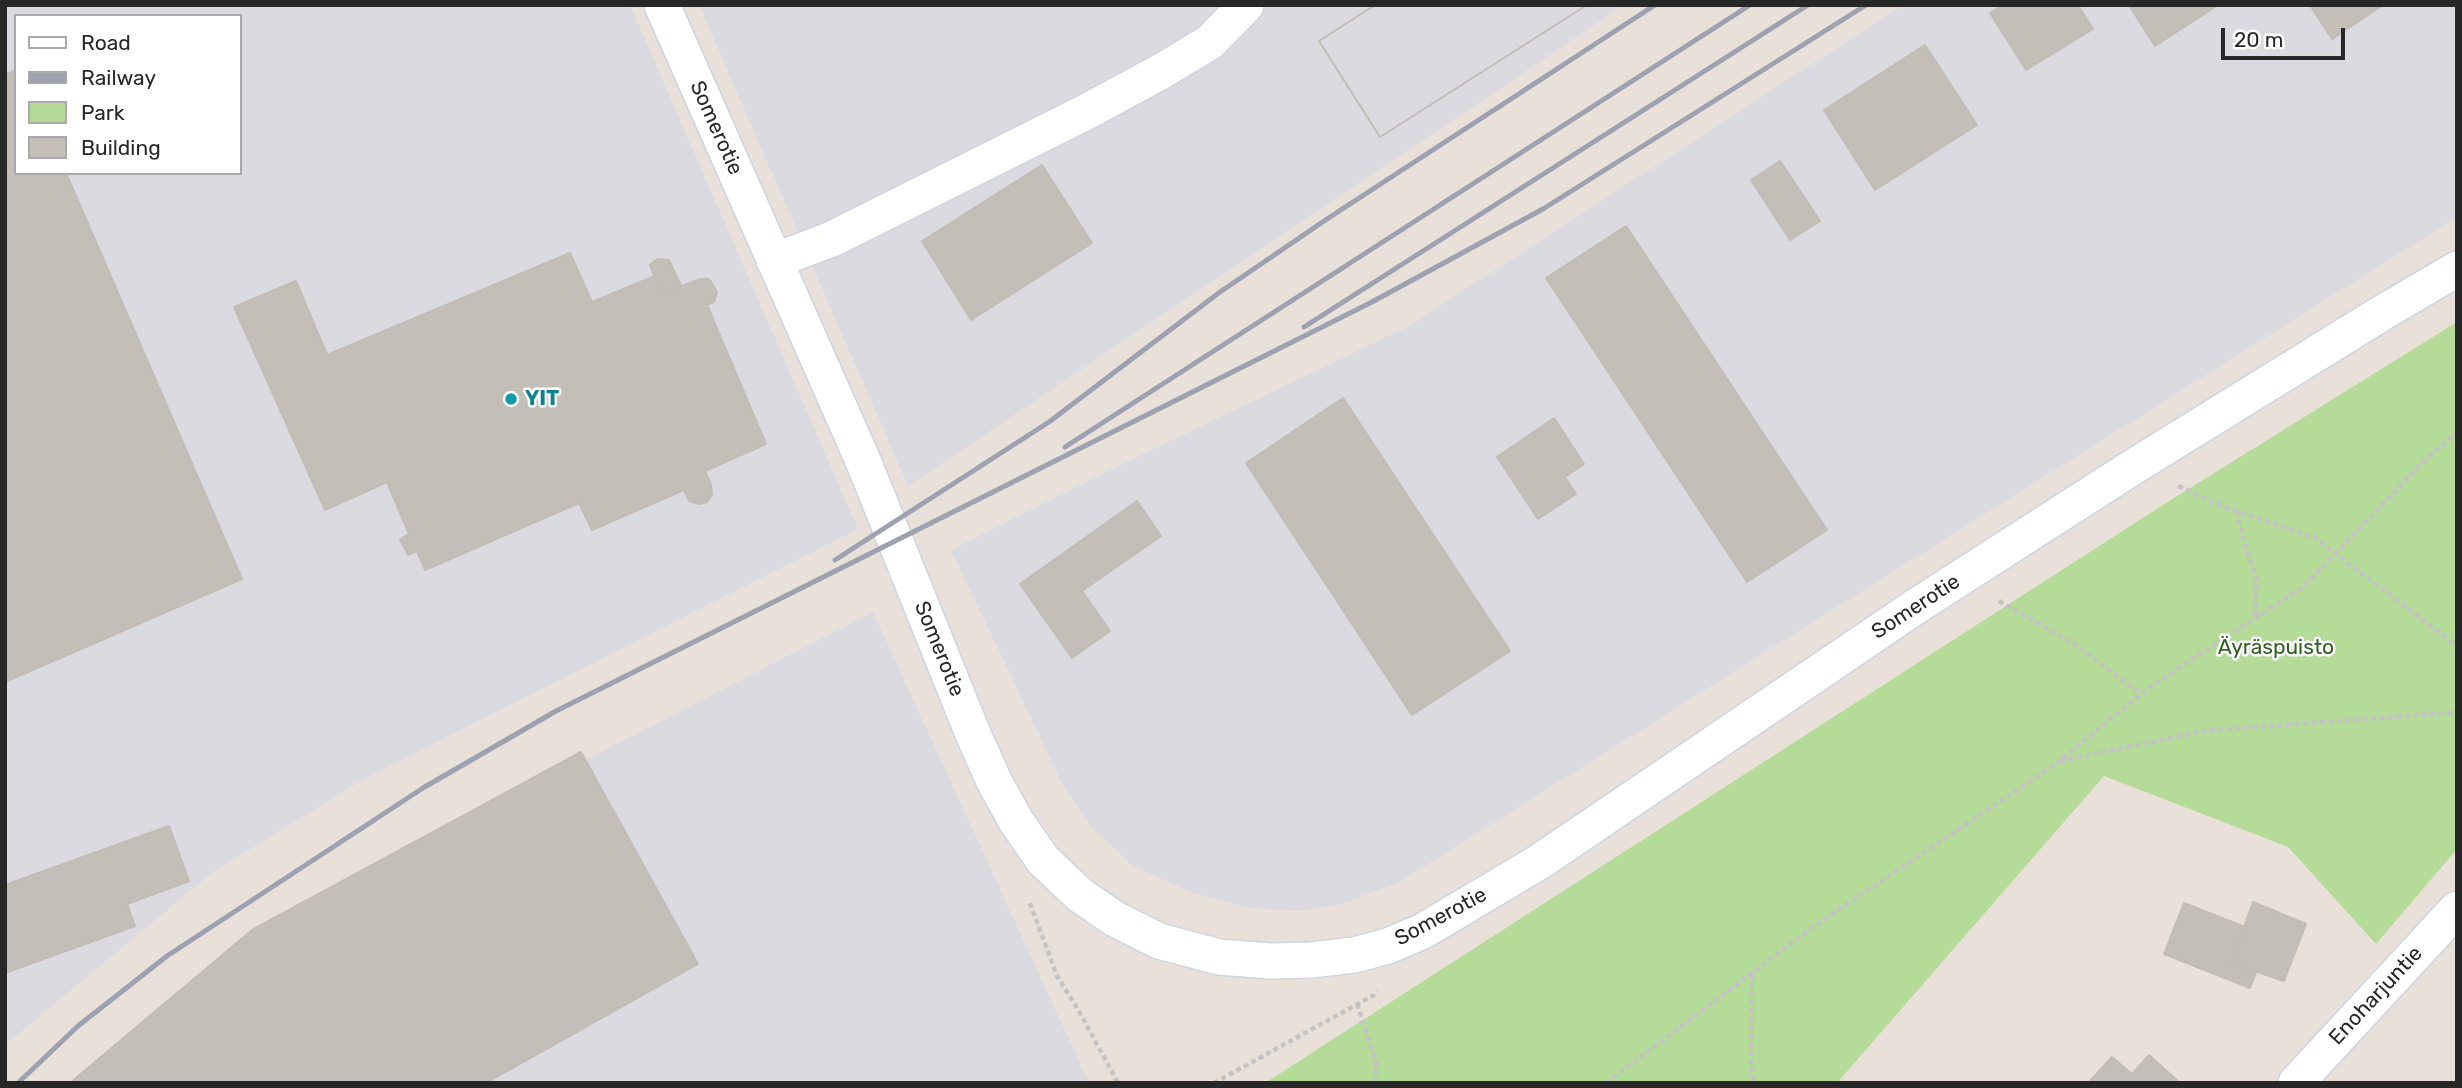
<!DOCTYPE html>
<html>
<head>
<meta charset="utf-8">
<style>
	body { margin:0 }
	#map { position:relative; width:2462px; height:1088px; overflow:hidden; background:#e9e1d9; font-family:Rubik,sans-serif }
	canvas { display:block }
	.frame { position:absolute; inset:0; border:7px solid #272727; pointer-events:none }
	.legend { position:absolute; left:14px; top:14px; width:228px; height:161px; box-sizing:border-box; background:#fff; border:2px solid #a9a9a9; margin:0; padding:9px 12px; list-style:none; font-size:21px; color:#272727 }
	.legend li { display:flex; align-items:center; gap:14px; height:35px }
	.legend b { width:35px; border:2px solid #a9a9a9 }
	.scale { position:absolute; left:2221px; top:28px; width:124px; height:32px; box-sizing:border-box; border:4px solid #272727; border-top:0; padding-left:9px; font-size:21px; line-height:24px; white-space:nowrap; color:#272727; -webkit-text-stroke:5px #fff; paint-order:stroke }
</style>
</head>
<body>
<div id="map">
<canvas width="2462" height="1088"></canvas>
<div class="frame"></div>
<ul class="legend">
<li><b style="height:9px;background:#fff"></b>Road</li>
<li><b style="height:9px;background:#9da1b0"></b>Railway</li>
<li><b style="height:19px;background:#b5db99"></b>Park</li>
<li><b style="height:19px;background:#c4beb9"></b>Building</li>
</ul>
<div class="scale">20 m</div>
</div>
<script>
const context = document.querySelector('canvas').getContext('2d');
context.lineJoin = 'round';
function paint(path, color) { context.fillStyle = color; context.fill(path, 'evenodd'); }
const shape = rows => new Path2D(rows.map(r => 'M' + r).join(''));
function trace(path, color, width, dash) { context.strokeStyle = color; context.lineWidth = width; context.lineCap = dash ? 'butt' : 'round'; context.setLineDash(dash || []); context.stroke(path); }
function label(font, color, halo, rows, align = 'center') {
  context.font = font + ' Rubik,sans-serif'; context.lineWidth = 5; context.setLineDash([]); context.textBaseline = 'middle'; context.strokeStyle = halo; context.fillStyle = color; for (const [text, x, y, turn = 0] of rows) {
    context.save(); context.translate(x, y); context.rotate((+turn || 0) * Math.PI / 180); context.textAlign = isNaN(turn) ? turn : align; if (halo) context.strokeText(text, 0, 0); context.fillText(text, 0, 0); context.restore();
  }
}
const industrial = shape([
	[5,5,630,5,858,529,364,779,213,872,5,1045],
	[16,16,240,16,240,173,16,173],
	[699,5,1624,5,908,486],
	[1903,5,2457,5,2457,217,1398,883,1341,904,1299,911,1250,908,1191,892,1133,866,1091,827,1062,783,951,550,1106,472,1409,326],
	[873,612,1089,1083,70,1083,161,1004,302,906]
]);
const green = shape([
	[2457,322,2457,849,2376,944,2288,847,2104,776,1837,1083,1265,1083,2166,503]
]);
const building = shape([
	[1375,5,1587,5,1380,137,1319,41,1375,5],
	[1375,5,1587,5,1380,137,1319,41,1375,5],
	[2003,5,2078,5,2093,29,2026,70,1990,13,2003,5],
	[2129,5,2218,5,2155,46,2129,5],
	[2310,5,2383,5,2332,39,2310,5],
	[1925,45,1977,125,1875,190,1824,110,1925,45],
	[16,70,16,173,66,173,242,579,5,682,5,75,16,70],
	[1780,161,1820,221,1790,240,1751,180,1780,161],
	[1042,165,1092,243,971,320,922,241,1042,165],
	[1626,226,1827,530,1747,582,1546,278,1626,226],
	[570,253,592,302,655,276,662,294,700,279,709,279,717,292,714,302,707,305,766,444,705,471,711,485,712,495,707,502,699,504,689,501,684,490,592,530,579,503,425,570,417,551,408,555,400,539,409,534,387,482,325,510,234,307,296,281,327,355,570,253],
	[657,259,669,260,681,286,662,294,650,265,657,259],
	[1343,398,1510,651,1412,715,1246,463,1343,398],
	[1554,418,1584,464,1565,477,1576,494,1538,519,1497,457,1554,418],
	[1137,501,1161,536,1082,591,1110,631,1072,658,1020,584,1137,501],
	[581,752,698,964,486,1083,70,1083,252,930,581,752],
	[169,826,189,881,127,904,135,926,5,973,5,885,169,826],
	[2253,902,2306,924,2284,981,2231,963,2253,902],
	[2184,903,2245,927,2231,963,2256,973,2250,988,2164,954,2184,903],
	[2149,1055,2180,1083,2088,1083,2112,1057,2132,1074,2149,1055]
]);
const path = shape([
	[2178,486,2217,504,2315,538,2457,646],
	[2237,511,2246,550,2257,579,2255,618],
	[1999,601,2076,645,2141,694],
	[2060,761,2204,731,2457,712],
	[1030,903,1057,976,1079,1011,1118,1083],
	[1752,974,1751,1062,1754,1083],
	[1357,1004,1377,1065,1375,1083],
	[1214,1083,1374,995,1377,991],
	[1606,1083,1813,927,2060,761,2150,687,2303,587,2428,457,2457,432]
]);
const street = shape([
	[662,5,864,463,973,734,994,781,1016,821,1043,860,1080,895,1115,919,1159,941,1219,957,1271,961,1311,960,1354,955,1388,946,1423,931,1539,862,1915,607,2133,467,2382,313,2457,269],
	[774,261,832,239,1088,111,1162,71,1210,42,1246,5],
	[2296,1083,2457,909]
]);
const rail = shape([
	[1304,327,1808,5],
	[1065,447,1750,5],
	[835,560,1049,422,1220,292,1327,219,1655,5],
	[18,1083,78,1026,167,956,423,788,556,711,1372,302,1543,209,1866,5]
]);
const markers = [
	[511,399,7,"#0f9aa8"]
];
const streetNames = [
	["Somerotie",716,128,66],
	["Somerotie",1916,607,-33],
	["Somerotie",939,649,68],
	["Somerotie",1441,917,-28],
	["Enoharjuntie",2376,996,-47]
];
const cultureNames = [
	["YIT",525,399]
];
const parkNames = [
	["Äyräspuisto",2276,648]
];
paint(industrial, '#dbdae1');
paint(green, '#b5db99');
paint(building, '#c4beb9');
trace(building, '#c3bcb4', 2);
trace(street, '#cfd3df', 38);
trace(path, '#c3c3c3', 4.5, [5, 3.5]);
trace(street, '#fff', 35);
trace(rail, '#9da1b0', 5);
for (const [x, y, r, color] of markers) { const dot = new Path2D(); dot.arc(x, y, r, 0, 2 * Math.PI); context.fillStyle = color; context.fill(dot); trace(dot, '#fff', 2.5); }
label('21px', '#272727', '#fff', streetNames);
label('bold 21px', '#0d838f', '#fff', cultureNames, 'left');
label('21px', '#305c1e', '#fff', parkNames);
</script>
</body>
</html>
